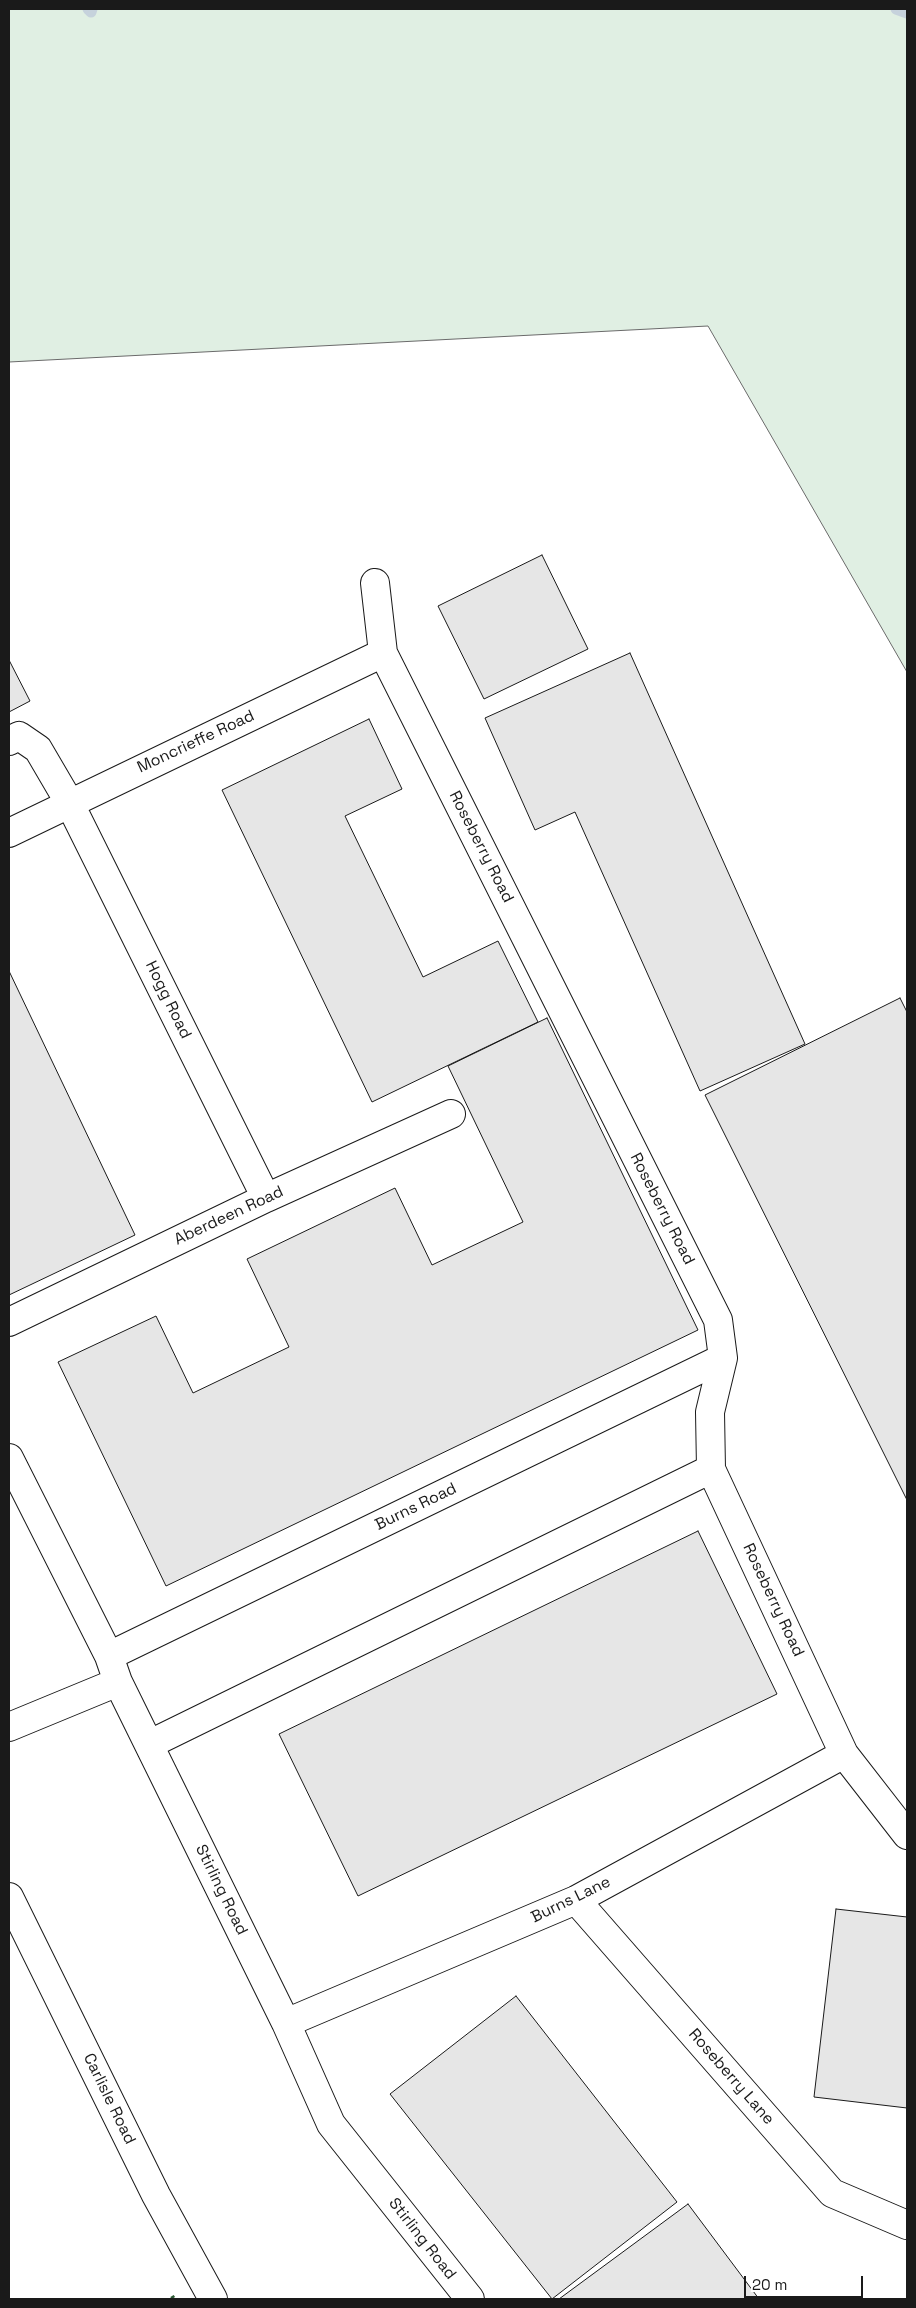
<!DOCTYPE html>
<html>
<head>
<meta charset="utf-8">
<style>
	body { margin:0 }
	#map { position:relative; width:916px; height:2308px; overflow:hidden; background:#fff; font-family:"Space Grotesk",sans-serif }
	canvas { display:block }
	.frame { position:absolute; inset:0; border:10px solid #1a1a1a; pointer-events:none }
	.scale { position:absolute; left:744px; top:2276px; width:119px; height:22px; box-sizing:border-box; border:2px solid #1a1a1a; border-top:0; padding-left:6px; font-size:15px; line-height:18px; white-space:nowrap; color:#1a1a1a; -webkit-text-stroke:4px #fff; paint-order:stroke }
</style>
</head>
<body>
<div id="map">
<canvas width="916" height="2308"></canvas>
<div class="frame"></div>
<div class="scale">20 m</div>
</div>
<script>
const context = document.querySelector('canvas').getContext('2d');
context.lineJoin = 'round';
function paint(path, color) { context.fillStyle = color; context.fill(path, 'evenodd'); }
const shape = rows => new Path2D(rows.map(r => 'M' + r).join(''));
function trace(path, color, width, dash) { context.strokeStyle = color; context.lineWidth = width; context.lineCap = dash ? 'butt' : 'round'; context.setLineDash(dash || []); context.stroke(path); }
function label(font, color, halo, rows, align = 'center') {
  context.font = font + ' "Space Grotesk",sans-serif'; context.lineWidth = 4; context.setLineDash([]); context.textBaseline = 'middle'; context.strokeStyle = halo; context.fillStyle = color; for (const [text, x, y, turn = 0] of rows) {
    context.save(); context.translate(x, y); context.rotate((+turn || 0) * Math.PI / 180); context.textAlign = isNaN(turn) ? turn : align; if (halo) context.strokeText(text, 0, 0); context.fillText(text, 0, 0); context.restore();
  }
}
const green = shape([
	[9,9,907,9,907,672,708,326,9,362,9,9]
]);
const stream = shape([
	[88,9,91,12,92,9],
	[896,9,907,13]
]);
const building = shape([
	[542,555,588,649,484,699,438,606,542,555],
	[630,653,805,1044,700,1091,575,812,535,830,485,718,630,653],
	[9,660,30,701,9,712,9,660],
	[369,719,402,789,345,816,423,977,498,941,538,1022,372,1102,222,790,369,719],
	[9,971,135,1235,9,1295,9,971],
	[900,998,907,1012,907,1500,705,1095,900,998],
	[547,1018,698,1330,166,1586,58,1362,156,1316,193,1393,289,1347,247,1259,395,1188,432,1265,523,1222,448,1066,547,1018],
	[698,1531,777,1694,358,1896,279,1734,698,1531],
	[836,1909,907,1917,907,2108,814,2097,836,1909],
	[516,1996,677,2202,552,2299,390,2094,516,1996],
	[688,2204,759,2299,559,2299,688,2204]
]);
const minor = shape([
	[375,583,383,653,718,1320,723,1358,710,1412,711,1469,844,1754,907,1835],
	[9,741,19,736,38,749,69,802,266,1198],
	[9,833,383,653],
	[9,1322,266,1198,451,1114],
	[9,1458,109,1656,118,1682,286,2023,331,2124,470,2299],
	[109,1656,723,1358],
	[9,1727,118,1682],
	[150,1744,711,1469],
	[576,1900,832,2193,907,2225],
	[286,2023,576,1900,844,1754]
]);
const major = shape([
	[9,1897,156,2195,213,2299]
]);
const hedge = shape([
	[172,2296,174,2299]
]);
const streetNames = [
	["Moncrieffe Road",196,742,-25],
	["Roseberry Road",481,847,63],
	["Hogg Road",168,1000,64],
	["Roseberry Road",662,1209,63],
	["Aberdeen Road",229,1216,-25],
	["Burns Road",416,1507,-26],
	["Roseberry Road",773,1600,65],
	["Stirling Road",221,1890,64],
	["Burns Lane",571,1900,-26],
	["Roseberry Lane",731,2077,49],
	["Carlisle Road",109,2099,64],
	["Stirling Road",422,2239,52]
];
paint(green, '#e0efe3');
trace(green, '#6a6a6a', 1);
trace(stream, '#c6d2dc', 11);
paint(building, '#e6e6e6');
trace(building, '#1a1a1a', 1);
trace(minor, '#1a1a1a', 30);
trace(major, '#1a1a1a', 30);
trace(minor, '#fff', 28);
trace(major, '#fff', 28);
trace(hedge, '#2b5a34', 4, [2.5, 4]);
label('16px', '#1a1a1a', '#fff', streetNames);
</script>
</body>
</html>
